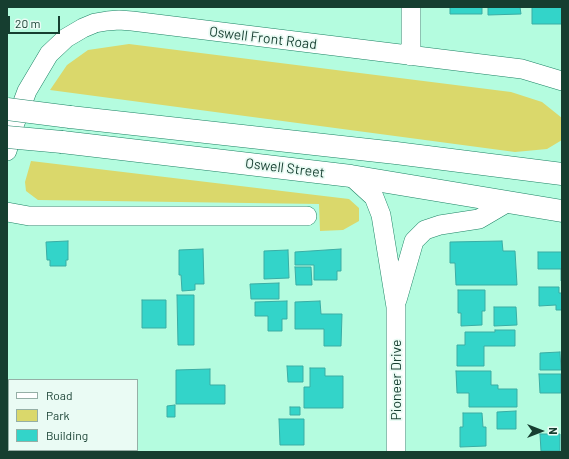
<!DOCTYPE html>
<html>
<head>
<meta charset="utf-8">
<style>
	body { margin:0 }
	#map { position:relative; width:569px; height:459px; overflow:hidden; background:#b4fcdf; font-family:Barlow,sans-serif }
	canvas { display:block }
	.frame { position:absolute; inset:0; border:8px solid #163e30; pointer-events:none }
	.legend { position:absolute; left:8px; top:379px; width:130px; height:72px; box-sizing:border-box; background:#eafbf4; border:1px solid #95afa6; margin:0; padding:5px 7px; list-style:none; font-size:12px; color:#163e30 }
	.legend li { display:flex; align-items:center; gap:8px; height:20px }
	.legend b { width:20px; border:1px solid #95afa6 }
	.north { position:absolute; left:521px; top:411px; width:40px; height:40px; -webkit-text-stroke:3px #eafbf4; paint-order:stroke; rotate:90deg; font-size:11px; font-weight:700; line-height:16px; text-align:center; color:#163e30 }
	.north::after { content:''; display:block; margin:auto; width:14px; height:18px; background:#163e30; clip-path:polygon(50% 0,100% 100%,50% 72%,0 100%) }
	.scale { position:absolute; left:8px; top:16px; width:52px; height:18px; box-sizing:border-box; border:2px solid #163e30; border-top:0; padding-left:5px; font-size:12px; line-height:14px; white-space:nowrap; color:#163e30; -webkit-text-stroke:3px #eafbf4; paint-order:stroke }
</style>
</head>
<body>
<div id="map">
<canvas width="569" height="459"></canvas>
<div class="frame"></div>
<ul class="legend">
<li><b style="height:5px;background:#fff"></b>Road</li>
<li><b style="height:11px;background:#dad86b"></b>Park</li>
<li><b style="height:11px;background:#33d4c9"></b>Building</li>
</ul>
<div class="north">N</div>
<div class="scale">20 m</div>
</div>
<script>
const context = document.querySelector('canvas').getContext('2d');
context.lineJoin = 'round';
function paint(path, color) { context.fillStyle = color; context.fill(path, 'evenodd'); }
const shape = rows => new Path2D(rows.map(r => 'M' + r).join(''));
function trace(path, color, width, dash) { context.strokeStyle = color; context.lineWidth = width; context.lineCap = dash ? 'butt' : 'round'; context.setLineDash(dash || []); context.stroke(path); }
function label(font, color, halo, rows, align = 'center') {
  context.font = font + ' Barlow,sans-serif'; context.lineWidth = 3.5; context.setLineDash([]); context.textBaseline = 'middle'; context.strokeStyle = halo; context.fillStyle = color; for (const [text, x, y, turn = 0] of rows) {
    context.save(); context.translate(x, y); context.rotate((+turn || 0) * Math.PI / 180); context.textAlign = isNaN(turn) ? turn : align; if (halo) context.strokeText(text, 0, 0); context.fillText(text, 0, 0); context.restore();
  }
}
const green = shape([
	[129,44,511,92,542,102,562,118,562,140,547,149,515,152,50,90,67,65,88,50],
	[31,161,349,199,359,208,359,221,343,230,320,231,319,204,38,200,26,191,25,182]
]);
const building = shape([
	[450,7,482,7,482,14,450,14,450,7],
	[488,7,520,7,521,14,488,15,488,7],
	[532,7,562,7,562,24,532,24,532,7],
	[68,241,68,260,66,260,66,266,50,266,50,260,47,260,46,242,68,241],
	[502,241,503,251,515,251,517,285,456,285,455,263,450,263,450,242,502,241],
	[203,249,204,284,195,284,195,290,182,291,181,275,179,275,179,250,203,249],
	[341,249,341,271,337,271,337,280,314,280,314,265,295,265,295,252,341,249],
	[288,250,289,278,264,279,264,251,288,250],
	[538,252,562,252,562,281,561,281,561,269,538,269,538,252],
	[295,267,311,267,312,285,296,285,295,267],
	[279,283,279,299,251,299,250,284,279,283],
	[539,287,559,287,559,293,562,293,562,310,556,310,556,305,539,306,539,287],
	[458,290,485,290,485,311,482,311,482,325,461,326,461,313,458,313,458,290],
	[177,295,194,295,194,345,178,345,177,295],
	[142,300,166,300,166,328,142,328,142,300],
	[287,301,287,319,282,319,282,331,268,331,268,316,255,316,255,302,287,301],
	[320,301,321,314,342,314,341,346,324,346,324,329,295,329,295,302,320,301],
	[494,307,516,307,517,325,494,326,494,307],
	[495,330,515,330,515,346,484,346,484,366,457,366,457,345,465,345,465,332,495,332,495,330],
	[560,352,561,370,540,370,540,353,560,352],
	[287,366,303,366,303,382,288,382,287,366],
	[310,368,325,368,325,376,343,376,343,408,304,408,304,387,310,387,310,368],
	[210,369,210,385,225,385,225,404,176,404,176,370,210,369],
	[456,371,491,371,491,385,498,385,498,389,517,389,517,407,469,407,469,393,457,393,456,371],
	[539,374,561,374,561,393,540,393,539,374],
	[175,405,175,417,167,417,167,406,175,405],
	[290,407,300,407,300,415,290,415,290,407],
	[516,411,516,429,497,429,497,412,516,411],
	[463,413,482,413,483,427,486,427,486,446,460,447,460,427,463,427,463,413],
	[279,419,304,419,304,445,280,445,279,419],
	[540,434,560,434,560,451,541,451,540,434]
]);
const minor = shape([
	[411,56,411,7],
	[7,151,15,123,27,91,49,54,66,38,83,28,95,23,107,21,119,20,132,21,522,69,562,81],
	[351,176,374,197,381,215,396,307,396,452],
	[7,212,29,216,307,216],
	[397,300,414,241,425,230,440,225,479,219,508,202]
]);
const major = shape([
	[70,117,396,153,562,174],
	[62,142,351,176,562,211]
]);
const majorBridge = shape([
	[7,109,70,117],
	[7,137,62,142]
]);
const streetNames = [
	["Oswell Front Road",263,38,7],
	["Oswell Street",285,168,7],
	["Pioneer Drive",396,380,-90]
];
paint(green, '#dad86b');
paint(building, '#33d4c9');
trace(building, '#3aada4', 1);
trace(minor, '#1d8365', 20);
trace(major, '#1d8365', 23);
trace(minor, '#fff', 19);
trace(major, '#fff', 22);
trace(majorBridge, '#1d8365', 23, []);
trace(majorBridge, '#fff', 22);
label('14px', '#163e30', '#eafbf4', streetNames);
</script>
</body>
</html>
